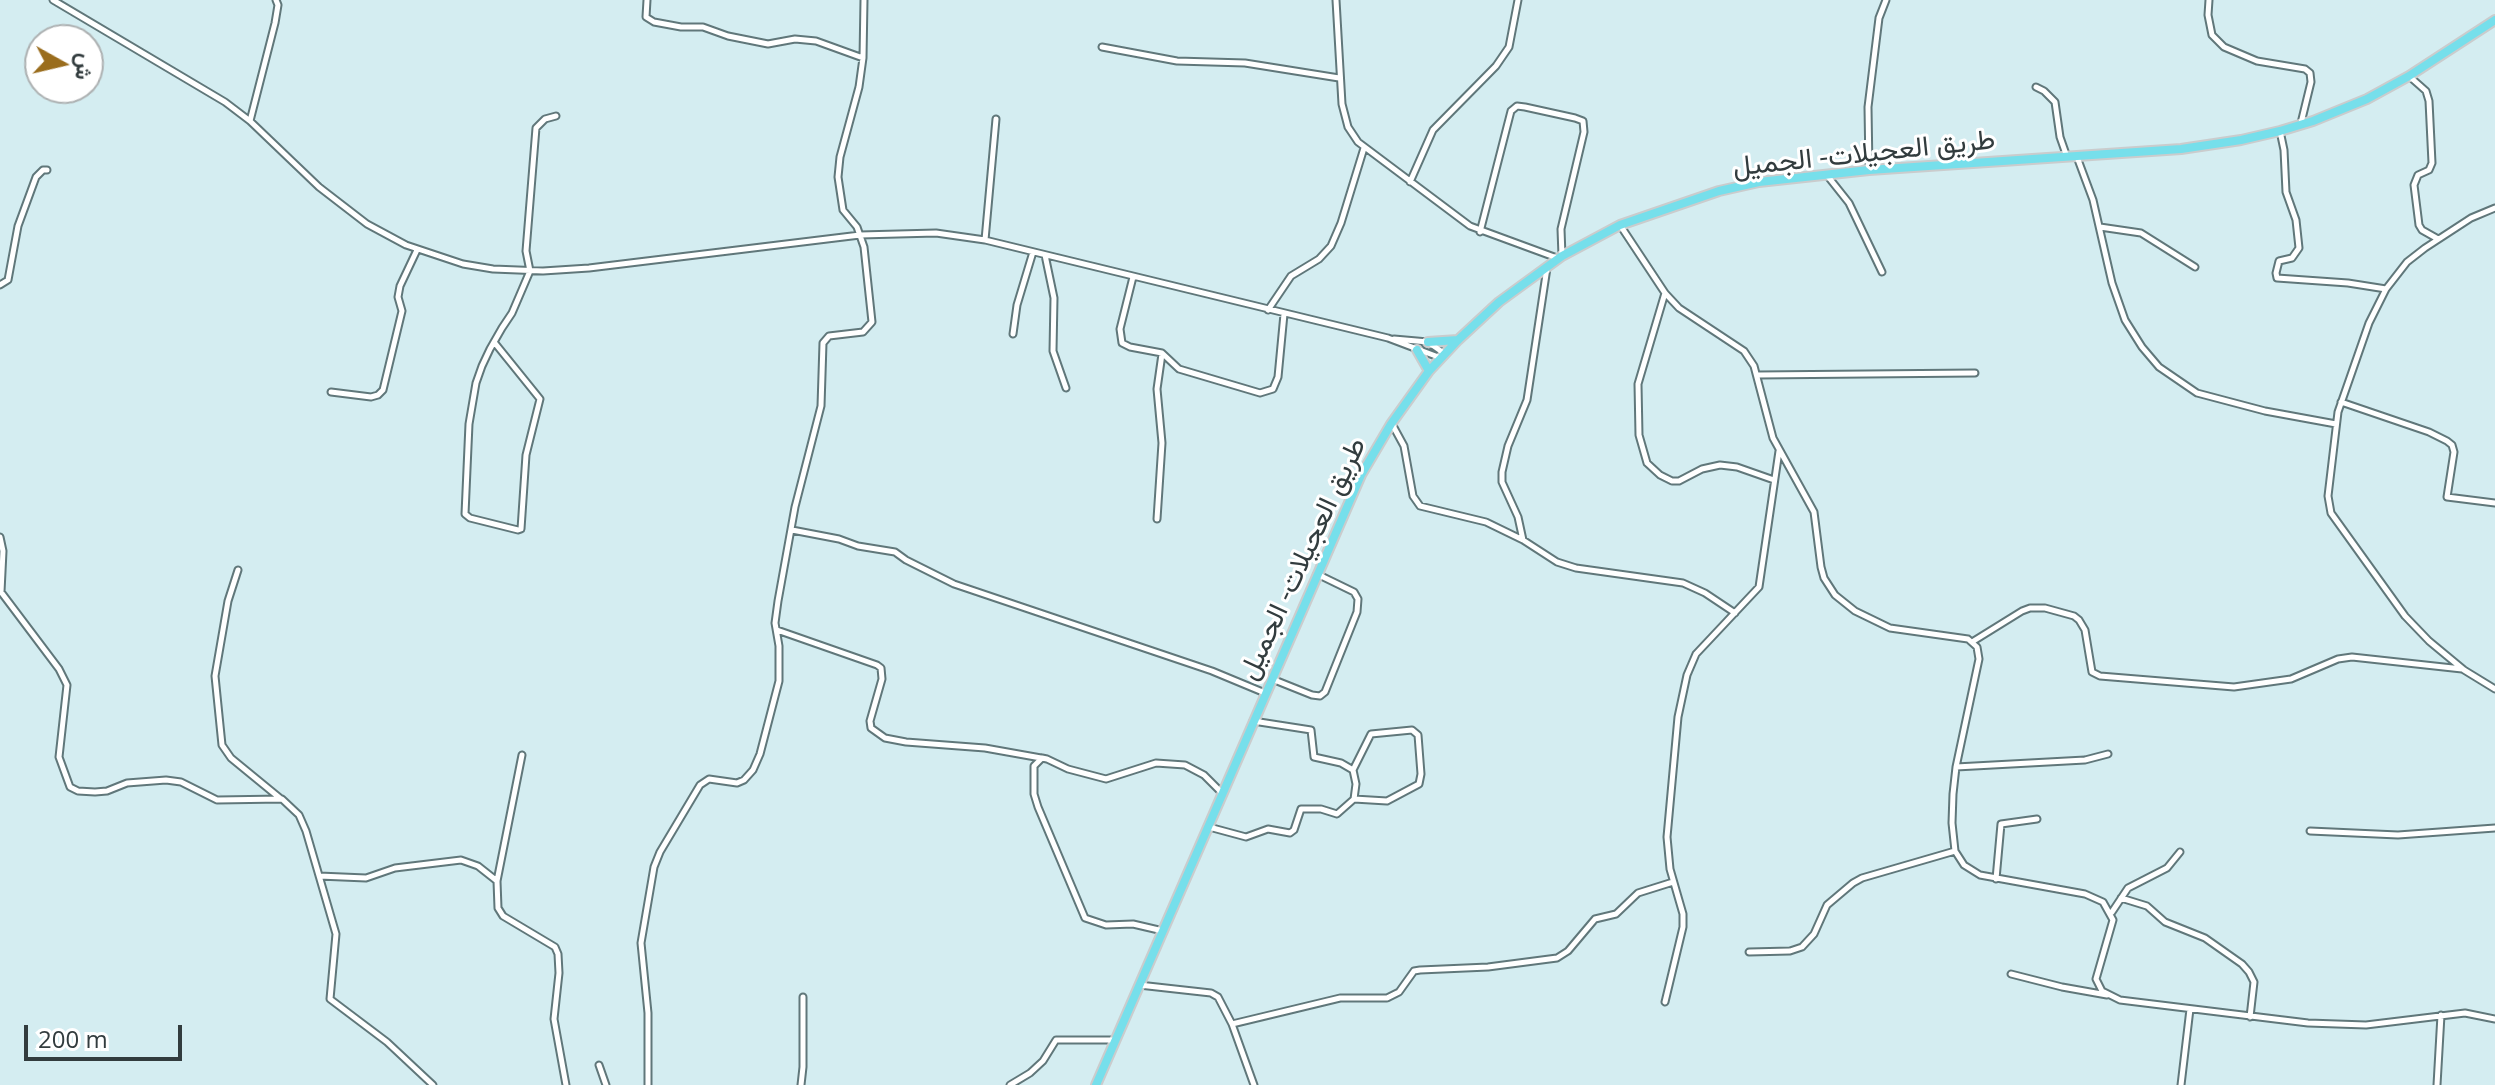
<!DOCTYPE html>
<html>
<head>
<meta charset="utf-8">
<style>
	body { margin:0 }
	#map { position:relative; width:2495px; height:1085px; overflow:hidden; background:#d4edf1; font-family:"Open Sans",Vazirmatn,sans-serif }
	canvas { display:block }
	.north { position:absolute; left:24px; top:24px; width:80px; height:80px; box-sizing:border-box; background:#fff; border:2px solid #adb1b2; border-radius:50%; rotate:98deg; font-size:22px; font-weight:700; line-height:32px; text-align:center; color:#323c3e }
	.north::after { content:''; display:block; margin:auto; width:28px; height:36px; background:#9a6d1d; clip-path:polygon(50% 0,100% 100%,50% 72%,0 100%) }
	.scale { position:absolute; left:24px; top:1025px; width:158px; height:36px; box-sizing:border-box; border:4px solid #323c3e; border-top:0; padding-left:10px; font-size:24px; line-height:28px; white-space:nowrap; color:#323c3e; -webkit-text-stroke:6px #fff; paint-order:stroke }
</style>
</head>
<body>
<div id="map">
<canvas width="2495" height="1085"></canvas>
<div class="north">ش</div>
<div class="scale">200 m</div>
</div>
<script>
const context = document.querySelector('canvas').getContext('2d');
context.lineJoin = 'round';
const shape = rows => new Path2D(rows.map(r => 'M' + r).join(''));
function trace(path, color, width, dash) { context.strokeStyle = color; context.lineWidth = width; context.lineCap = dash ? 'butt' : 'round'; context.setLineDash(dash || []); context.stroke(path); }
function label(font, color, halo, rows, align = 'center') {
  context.font = font + ' "Open Sans",Vazirmatn,sans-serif'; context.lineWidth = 6; context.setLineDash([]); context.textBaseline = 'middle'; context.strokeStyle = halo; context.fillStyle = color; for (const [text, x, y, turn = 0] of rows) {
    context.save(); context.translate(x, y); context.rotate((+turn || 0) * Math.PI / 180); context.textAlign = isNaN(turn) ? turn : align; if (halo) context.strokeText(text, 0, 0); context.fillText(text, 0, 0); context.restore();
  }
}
const minor = shape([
	[53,0,225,102,250,121,319,187,367,224,406,245,463,264,493,269,543,271,589,268,860,235,936,233,985,240,1388,338,1441,358],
	[647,0,646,17,654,22,681,27,703,27,728,36,768,44,795,39,816,41,863,58],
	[1336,0,1342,104,1348,127,1358,142,1470,226,1557,258],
	[2209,0,2208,15,2212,35,2224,47,2257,61,2305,69,2310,73,2311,82,2301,123],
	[1102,47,1177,61,1245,63,1339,78],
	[2409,76,2426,91,2429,101,2432,163,2429,170,2418,175,2414,185,2419,225,2422,230,2438,239],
	[2036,87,2044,91,2055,102,2060,137,2067,157],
	[250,121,275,23,278,5,276,0],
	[2280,131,2284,150,2286,192,2296,220,2299,248,2292,258,2279,261,2276,273,2277,278,2348,283,2386,289],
	[2077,157,2093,200,2112,283,2125,320,2142,347,2159,367,2197,393,2265,411,2336,424],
	[1869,170,1868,107,1879,18,1886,0],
	[1826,174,1849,203,1882,272],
	[1410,182,1433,130,1496,66,1509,47,1518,0],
	[2495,208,2471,218,2425,248,2407,262,2386,289,2369,323,2338,412,2328,496,2331,513,2405,616,2429,641,2464,670,2495,689],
	[1620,225,1665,293,1679,308,1744,351,1754,366,1773,438,1814,512,1821,567,1824,578,1835,595,1855,611,1890,628,1968,639,1977,647,1979,659,1956,767,1953,794,1952,823,1955,851,1964,865,1980,875,2085,894,2103,902,2113,920,2096,979,2102,991,2120,1000,2308,1023,2366,1025,2465,1013,2495,1019],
	[2100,227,2141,233,2195,267],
	[1480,232,1511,111,1517,106,1525,107,1575,118,1583,121,1584,132,1561,229,1562,256],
	[985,240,996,119],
	[1045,255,1054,298,1053,351,1066,388],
	[1133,277,1120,329,1122,343,1130,347,1162,353,1179,369,1260,393,1273,389,1278,377,1284,314],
	[0,285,8,280,18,226,36,177,43,170,47,170],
	[1665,293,1638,384,1639,435,1647,463,1660,475,1672,481,1679,481,1702,469,1720,465,1737,467,1774,480],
	[1268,310,1291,276,1319,259,1331,246,1341,223,1364,148],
	[1013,334,1017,305,1033,252],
	[1394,339,1428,342,1445,354],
	[494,342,540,399,526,455,521,529,518,530,470,518,465,514,469,424,476,383,482,366,490,349,502,328,512,313,530,271,526,251,536,128,545,119,556,116],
	[1758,375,1975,373],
	[331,392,371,397,378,395,383,390,402,311,398,297,400,286,417,250],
	[2341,402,2429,432,2447,441,2452,445,2454,452,2447,497,2495,503],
	[1392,424,1404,446,1413,496,1420,506,1486,522,1523,540,1557,562,1576,568,1683,583,1705,593,1735,613],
	[1157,519,1162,443,1157,389,1162,354],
	[792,530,839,539,858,546,895,552,906,560,954,584,1212,671,1265,693],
	[0,537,3,551,1,592,59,669,67,685,59,757,70,787,78,791,95,792,107,791,127,783,166,780,181,782,217,800,282,799,299,815,306,831,336,934,330,999,387,1042,433,1085],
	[1523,540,1518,517,1502,482,1502,472,1508,446,1527,400,1547,268],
	[238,570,228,601,215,676,222,745,231,758,281,799],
	[777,630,877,665,881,668,882,679,870,721,871,728,885,738,906,742,985,748,1041,758],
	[1972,642,2022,611,2030,608,2045,608,2074,616,2079,620,2085,630,2092,672,2100,676,2234,687,2291,679,2338,659,2352,657,2462,669],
	[1272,679,1312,695,1320,696,1325,692,1357,612,1358,599,1354,592,1317,574],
	[522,755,497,881,498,908,503,916,555,947,558,954,559,973,554,1019,566,1085],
	[1956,767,2085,760,2108,754],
	[1353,770,1371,734,1412,730,1418,735,1421,774,1419,784,1387,801,1354,799],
	[1209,827,1246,837,1268,829,1290,833,1294,830,1301,809,1321,809,1337,814,1354,799,1356,784,1353,770,1341,763,1314,757,1311,730,1253,721],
	[2310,831,2398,835,2495,828],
	[319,876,366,878,395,868,461,860,478,866,497,881],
	[1996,879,2001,824,2037,819],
	[2121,898,2147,906,2165,922,2205,938,2242,964,2249,972,2254,982,2250,1017],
	[2112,912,2128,888,2167,868,2180,852],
	[1163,931,1133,924,1106,925,1085,918,1038,807,1034,794,1034,766,1042,758,1047,759,1068,769,1106,779,1156,763,1185,765,1204,775,1222,793],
	[1749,952,1790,951,1802,947,1814,934,1827,905,1853,883,1862,878,1955,851],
	[2011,974,2062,987,2107,995],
	[1139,985,1211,993,1218,997,1232,1024,1254,1085],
	[1665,1002,1683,927,1683,914,1670,869,1667,837,1678,717,1687,675,1696,654,1759,587,1779,451],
	[1232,1024,1340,998,1387,998,1399,992,1414,971,1420,970,1488,967,1557,958,1568,951,1595,919,1616,914,1638,893,1673,882],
	[599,1065,606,1085],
	[648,1085,648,1013,641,943,654,867,660,852,700,785,709,779,737,783,744,780,753,770,760,754,779,681,779,646,775,623,778,601,795,507,821,406,823,343,829,336,863,332,872,322,864,247,857,227,843,210,838,177,840,157,859,87,863,58,864,0],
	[801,1085,803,1067,803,997],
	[1010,1085,1030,1073,1043,1061,1056,1040,1115,1040],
	[2181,1085,2190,1009],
	[2437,1085,2441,1015]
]);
const primary = shape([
	[1428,342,1458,340],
	[1417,350,1429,371],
	[1096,1085,1361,475,1391,424,1429,371,1458,340,1499,302,1562,256,1620,225,1719,191,1759,182,1869,170,2181,149,2241,140,2280,131,2313,121,2367,99,2409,76,2495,20]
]);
const streetNames = [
	["طريق العجيلات- الجميل",1864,154,-6],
	["طريق العجيلات- الجميل",1303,559,-65]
];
trace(minor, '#60777a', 9);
trace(primary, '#cacccd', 12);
trace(minor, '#fff', 5);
trace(primary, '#76dfeb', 8);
label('28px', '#323c3e', '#fff', streetNames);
</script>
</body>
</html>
